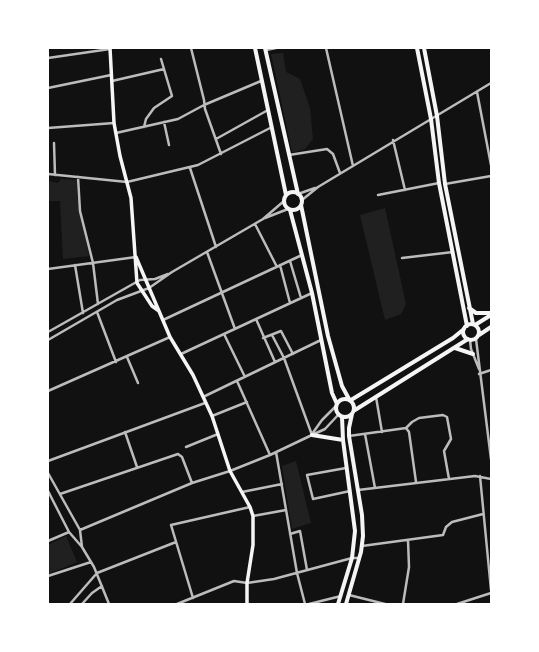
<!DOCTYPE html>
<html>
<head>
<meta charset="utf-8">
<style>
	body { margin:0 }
	#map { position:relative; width:539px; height:652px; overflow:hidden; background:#111; font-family:Poppins,sans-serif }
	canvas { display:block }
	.frame { position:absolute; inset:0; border:49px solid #fff; pointer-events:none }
</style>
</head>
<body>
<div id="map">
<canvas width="539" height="652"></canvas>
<div class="frame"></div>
</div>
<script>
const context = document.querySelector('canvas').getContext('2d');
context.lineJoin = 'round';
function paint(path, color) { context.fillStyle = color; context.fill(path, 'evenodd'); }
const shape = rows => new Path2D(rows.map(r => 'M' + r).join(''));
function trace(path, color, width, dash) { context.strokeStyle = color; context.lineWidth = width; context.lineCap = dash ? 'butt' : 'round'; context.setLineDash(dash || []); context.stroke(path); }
const green = shape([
	[283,53,286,72,300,79,310,108,313,139,305,149,295,152,292,152,271,54],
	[61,179,77,180,77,195,89,256,63,259,60,201,48,201,48,181,58,183],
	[385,208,406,304,401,314,385,320,360,215],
	[296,461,311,523,292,529,282,466],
	[66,536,77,562,48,574,48,545]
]);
const minor = shape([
	[191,48,204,100,205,109,221,154],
	[326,48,353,166],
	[266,50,276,48],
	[48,58,110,49],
	[112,81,164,69],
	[48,88,111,75],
	[477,92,491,165],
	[164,122,169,145],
	[144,127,146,119,154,108,172,96,161,59],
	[48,128,114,123],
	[116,133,178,119,204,105,261,81],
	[216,139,268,110],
	[393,140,405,190],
	[54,143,55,175],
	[289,155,327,149,333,154,340,173],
	[190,168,216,247],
	[48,174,127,182,198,165,272,127],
	[78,177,80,211,93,263,98,304],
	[445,184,491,176],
	[298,194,315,188],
	[378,195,439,183],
	[302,200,318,187,491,83],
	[265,218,288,209],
	[255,224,277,267],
	[207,252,235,329],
	[402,258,453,252],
	[290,261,301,298],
	[75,265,83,313],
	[280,265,290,303],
	[48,269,136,257],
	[97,312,116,362],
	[256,319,275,362],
	[163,320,302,255],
	[48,332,140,280,155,279,168,274],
	[224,334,245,377],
	[263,338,281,331,293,354],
	[476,339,491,459],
	[48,340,117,300,149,288,172,272,263,219,284,201],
	[470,340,471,349,479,369],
	[181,354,312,293],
	[127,357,138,383],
	[479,374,491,370],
	[237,381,270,455],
	[48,391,170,337],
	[203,397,321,340],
	[376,397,382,432],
	[212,416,247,402],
	[406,428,412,422,419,418,443,415,447,417,451,439,444,451,449,479],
	[125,432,137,467],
	[312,434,322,420,336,406],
	[365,434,375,488],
	[312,435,325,429,339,414],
	[349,436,406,428,409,432,416,482],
	[186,447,218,434],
	[276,452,297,573,305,604],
	[48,461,205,403],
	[346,468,307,475,313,499,350,491],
	[48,473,80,530,82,547],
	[480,476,491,590],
	[358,490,475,476,491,479],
	[48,491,69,532,82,547,94,567,109,604],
	[242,492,282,484],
	[60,494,178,454,182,457,192,483],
	[253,516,286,510],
	[80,530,192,483,230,471,270,455,312,435,284,358,272,335],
	[290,534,300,531,307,570],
	[48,541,69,532],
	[362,546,443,535,446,527,452,522,483,514],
	[48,576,91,562],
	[349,595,385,604],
	[193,598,171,525,250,507],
	[70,604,97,573,176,542],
	[82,604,92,593,102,586],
	[177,604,234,581,247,583,274,579,352,558,359,558],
	[309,604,341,596],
	[403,604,409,567,408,540],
	[457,604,491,593]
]);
const secondary = shape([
	[110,48,114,123,120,156,131,198,137,283,152,306,159,311],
	[136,257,170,337,193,375,212,416,230,471,250,507,253,516,253,545,247,583,247,604]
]);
const primary = shape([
	[255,48,286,195],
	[265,48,298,194],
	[417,48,431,119,439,183,467,326],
	[424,48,437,116,445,184,473,324],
	'284 201a9 9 0 1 1 18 0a9 9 0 1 1-18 0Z',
	[301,205,328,336,342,386,349,399],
	[290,210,312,293,332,393,337,404],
	[469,308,476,313,491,313],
	'463 332a8 8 0 1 1 16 0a8 8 0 1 1-16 0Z',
	[475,325,491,315],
	[479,335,491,327],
	[455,348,473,354],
	'336 408a9 9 0 1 1 18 0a9 9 0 1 1-18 0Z',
	[351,400,453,338,464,329],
	[355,410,468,339],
	[312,435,343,440],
	[338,604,352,558,355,531,343,440,342,417],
	[346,604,361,552,363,536,362,515,349,436,349,428,352,414]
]);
paint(green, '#202020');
trace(minor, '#bcbcbc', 2.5);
trace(secondary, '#f5f5f5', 3.5);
trace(primary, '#f5f5f5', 4);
</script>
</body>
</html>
